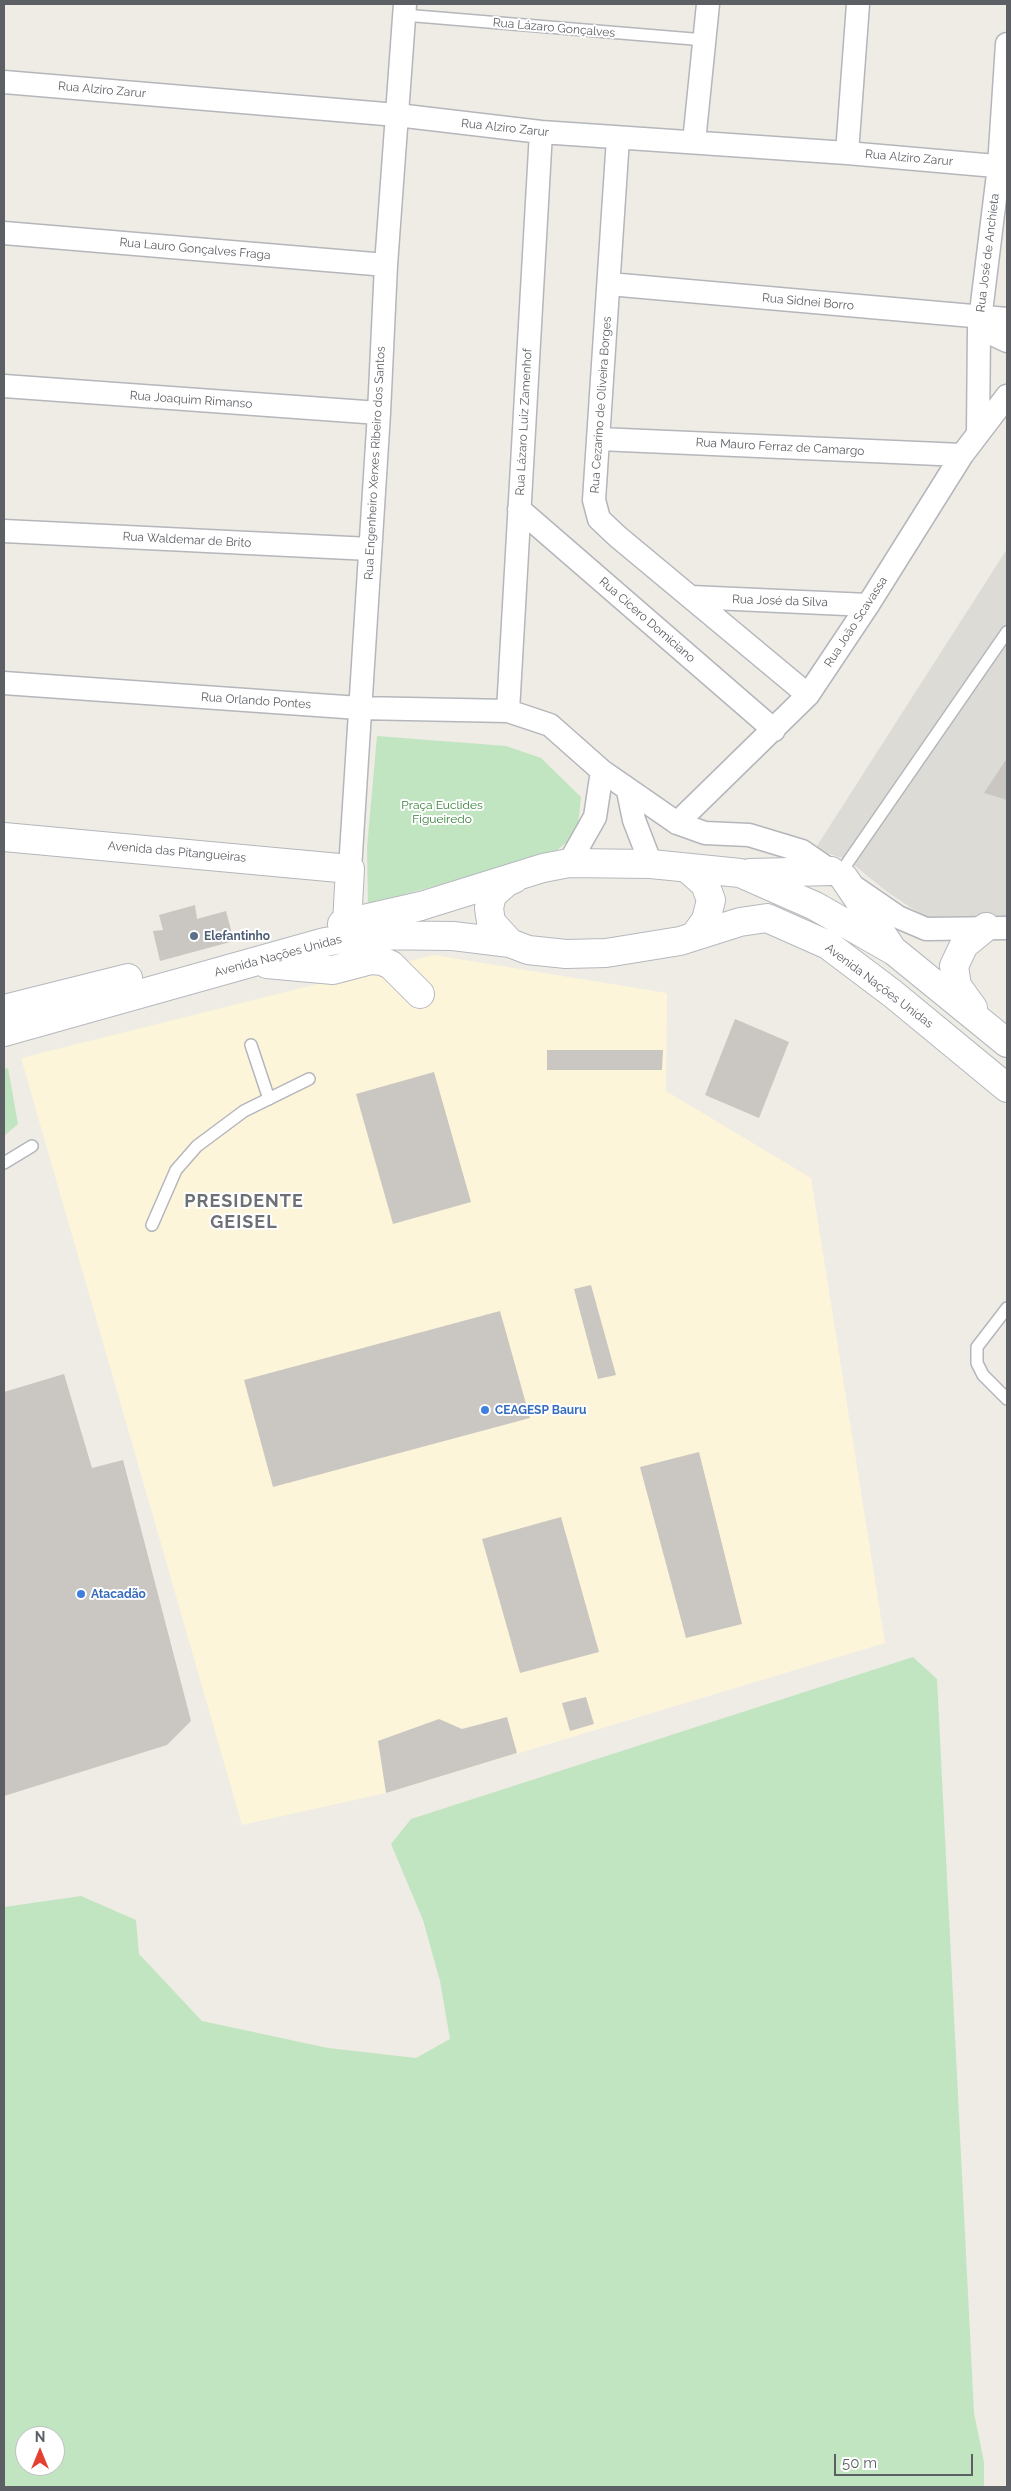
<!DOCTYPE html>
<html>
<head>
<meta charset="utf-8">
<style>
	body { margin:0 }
	#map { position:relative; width:1011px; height:2491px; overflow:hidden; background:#eeece4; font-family:Raleway,sans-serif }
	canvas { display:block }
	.frame { position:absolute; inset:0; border:5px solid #5c5f64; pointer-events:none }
	.north { position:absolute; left:15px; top:2426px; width:50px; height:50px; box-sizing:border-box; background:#fff; border:1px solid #bebfc1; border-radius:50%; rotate:0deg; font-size:14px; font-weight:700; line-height:20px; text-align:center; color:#5c5f64 }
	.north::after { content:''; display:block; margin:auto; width:18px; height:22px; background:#e54133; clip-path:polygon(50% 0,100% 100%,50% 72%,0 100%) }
	.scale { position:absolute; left:834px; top:2454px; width:139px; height:22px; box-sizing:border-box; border:2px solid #5c5f64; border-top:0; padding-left:6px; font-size:15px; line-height:18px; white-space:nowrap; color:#5c5f64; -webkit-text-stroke:4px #fff; paint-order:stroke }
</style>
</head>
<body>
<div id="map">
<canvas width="1011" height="2491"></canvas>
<div class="frame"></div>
<div class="north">N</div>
<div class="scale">50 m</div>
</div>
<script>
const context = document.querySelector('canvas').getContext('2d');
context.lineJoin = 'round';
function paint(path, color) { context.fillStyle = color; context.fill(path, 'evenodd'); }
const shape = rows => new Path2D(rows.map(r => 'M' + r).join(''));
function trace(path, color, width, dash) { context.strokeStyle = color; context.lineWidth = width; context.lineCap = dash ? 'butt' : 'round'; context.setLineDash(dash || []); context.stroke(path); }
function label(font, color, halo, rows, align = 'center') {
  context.font = font + ' Raleway,sans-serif'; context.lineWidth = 4; context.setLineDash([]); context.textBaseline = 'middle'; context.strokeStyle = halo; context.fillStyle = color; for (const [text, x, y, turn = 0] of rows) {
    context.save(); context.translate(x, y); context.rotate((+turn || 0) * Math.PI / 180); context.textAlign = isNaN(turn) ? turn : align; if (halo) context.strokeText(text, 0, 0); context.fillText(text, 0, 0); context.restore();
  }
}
const commercial = shape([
	[434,955,667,993,666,1091,811,1178,885,1643,386,1793,242,1825,21,1058]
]);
const industrial = shape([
	[1007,549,1007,919,947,922,922,915,886,891,848,860,815,849]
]);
const green = shape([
	[377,736,506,746,541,758,581,797,577,834,551,855,368,904,367,847],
	[8,1068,18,1124,4,1136,4,1069],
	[913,1657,937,1679,974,2413,984,2462,984,2487,4,2487,4,1907,81,1896,136,1920,139,1954,202,2021,328,2048,416,2058,450,2039,440,1981,423,1920,391,1844,411,1819],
	[25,2436,55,2436,55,2466,25,2466]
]);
const building = shape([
	[1007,758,1007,800,984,793],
	[195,905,197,919,226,911,234,941,160,961,153,931,163,930,159,915],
	[735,1019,789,1042,759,1118,705,1095],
	[547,1050,663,1050,662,1070,547,1070],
	[434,1072,471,1202,393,1224,356,1094],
	[591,1285,616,1375,598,1379,574,1289],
	[500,1311,530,1418,273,1487,244,1380],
	[64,1374,92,1468,123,1460,191,1721,167,1745,4,1796,4,1392],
	[699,1452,742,1624,686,1638,640,1467],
	[561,1517,599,1652,520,1673,482,1539],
	[586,1697,594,1724,570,1731,562,1703],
	[507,1717,517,1753,386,1793,378,1741,439,1719,462,1729]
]);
const service = shape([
	[404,15,705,40],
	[839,875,1007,632],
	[251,1045,269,1099],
	[4,1163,32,1146],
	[152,1225,176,1170,197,1146,244,1111,309,1079],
	[1007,1308,977,1347,977,1363,983,1375,1007,1399]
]);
const minor = shape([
	[4,82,397,115,541,132,847,153,1007,167],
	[618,138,594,500,599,519,617,536,808,695],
	[694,142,708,4],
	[847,153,858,4],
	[4,233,386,265],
	[609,284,1007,319],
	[979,328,1007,341],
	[4,386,379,413],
	[978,433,979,328,999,166,1007,44],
	[599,439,962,455],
	[519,509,774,730],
	[4,531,370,549],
	[691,597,868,605],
	[4,683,359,708,508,711,550,725,602,771,677,823,705,833,749,835,802,851,898,917,926,929,1007,928],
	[508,711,541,132],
	[628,791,634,820,651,864],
	[677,823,808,695,868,605,962,455,1007,396],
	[569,863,595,817,602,771],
	[350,869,379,413,386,265,405,4]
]);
const tertiary = shape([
	[4,837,350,869,347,923]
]);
const secondary = shape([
	[688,869,705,884,711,900,706,920,695,935],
	[750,873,831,871],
	[844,878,890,946],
	[342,924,421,906,543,868,569,863,651,864,740,873,815,906,894,951,1007,1043],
	[510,943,491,922,489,908,492,895,507,882,514,879],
	[267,964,333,970,371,960,382,961,391,965,420,994],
	[973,1008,957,986,954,966,964,945,986,927],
	[4,1009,128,978],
	[4,1032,325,942,366,935,453,936,510,943,528,950,566,954,606,953,680,941,740,922,767,918,828,945,893,994,1007,1088]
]);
const markers = [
	[194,936,5,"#5c6f8a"],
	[485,1410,5,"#3f7fe0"],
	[81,1594,5,"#3f7fe0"]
];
const streetNames = [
	["Rua Lázaro Gonçalves",554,28,5],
	["Rua Alziro Zarur",102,90,5],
	["Rua Alziro Zarur",505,128,6],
	["Rua Alziro Zarur",909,158,5],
	["Rua Lauro Gonçalves Fraga",195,249,5],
	["Rua José de Anchieta",988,253,-83],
	["Rua Sidnei Borro",808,302,5],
	["Rua Joaquim Rimanso",191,400,4],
	["Rua Cezarino de Oliveira Borges",601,405,-86],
	["Rua Lázaro Luiz Zamenhof",524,422,-87],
	["Rua Mauro Ferraz de Camargo",780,447,3],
	["Rua Engenheiro Xerxes Ribeiro dos Santos",375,463,-87],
	["Rua Waldemar de Brito",187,540,3],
	["Rua José da Silva",780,601,2],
	["Rua Cícero Domiciano",647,620,41],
	["Rua João Scavassa",856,622,-57],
	["Rua Orlando Pontes",256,701,4],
	["Avenida das Pitangueiras",177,852,5],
	["Avenida Nações Unidas",278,956,-15],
	["Avenida Nações Unidas",879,986,37]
];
const parkNames = [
	["Praça Euclides",442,805],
	["Figueiredo",442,819]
];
const serviceNames = [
	["Elefantinho",204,936]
];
const shopNames = [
	["CEAGESP Bauru",495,1410],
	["Atacadão",91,1594]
];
const districtNames = [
	["PRESIDENTE",244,1202],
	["GEISEL",244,1223]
];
paint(commercial, '#fdf5da');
paint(industrial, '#dddbd6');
paint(green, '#c1e5c1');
paint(building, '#cac6c1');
trace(service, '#b4b6bb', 14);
trace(minor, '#b4b6bb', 25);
trace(tertiary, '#b4b6bb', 30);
trace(secondary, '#b5b8be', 30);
trace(service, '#fff', 11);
trace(minor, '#fff', 22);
trace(tertiary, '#fff', 28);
trace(secondary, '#fff', 28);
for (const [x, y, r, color] of markers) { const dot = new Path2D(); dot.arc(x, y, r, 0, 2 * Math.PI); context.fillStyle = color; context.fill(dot); trace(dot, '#fff', 2); }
label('12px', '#5c5f64', '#fff', streetNames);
label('12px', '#36813a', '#fff', parkNames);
label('bold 12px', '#4e5e75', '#fff', serviceNames, 'left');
label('bold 12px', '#366cbe', '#fff', shopNames, 'left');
context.letterSpacing = '1px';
label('bold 18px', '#6d7176', '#fff', districtNames);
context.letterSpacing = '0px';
</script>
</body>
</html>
